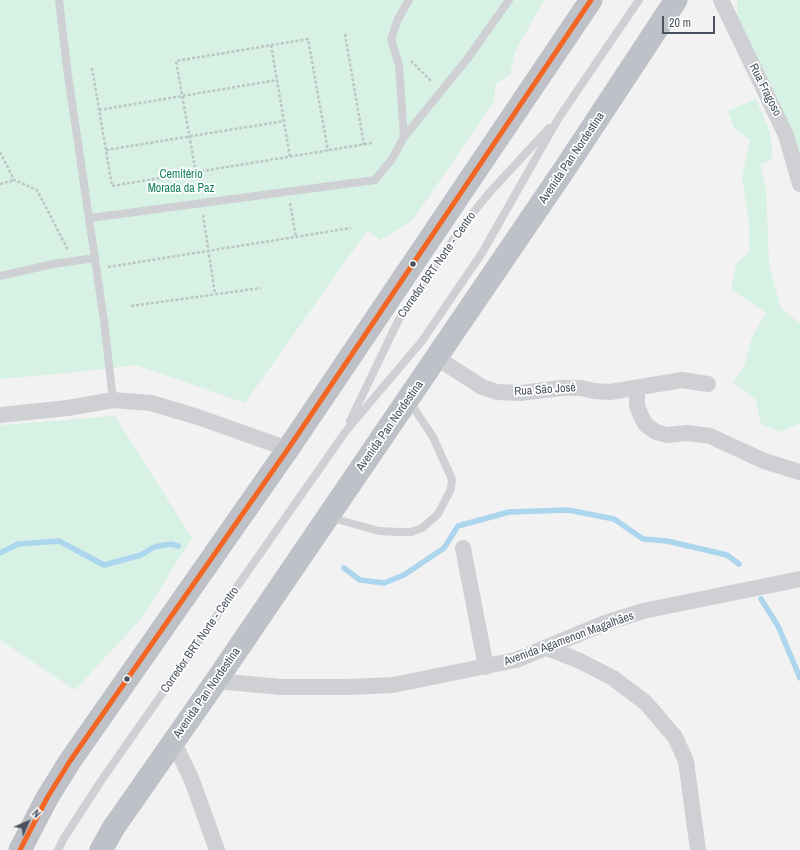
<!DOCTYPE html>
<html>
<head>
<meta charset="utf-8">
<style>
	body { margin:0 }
	#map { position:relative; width:800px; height:850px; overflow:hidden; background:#f2f2f2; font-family:"Archivo Narrow",sans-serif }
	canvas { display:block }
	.north { position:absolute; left:8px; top:802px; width:40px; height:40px; -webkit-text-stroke:3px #fff; paint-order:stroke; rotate:45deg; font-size:11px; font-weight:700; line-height:16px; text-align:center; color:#49515f }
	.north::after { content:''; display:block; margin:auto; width:14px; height:18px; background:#49515f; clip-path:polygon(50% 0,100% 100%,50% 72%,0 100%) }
	.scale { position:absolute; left:662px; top:16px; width:53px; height:18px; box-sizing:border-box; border:2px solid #49515f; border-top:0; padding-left:5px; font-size:12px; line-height:14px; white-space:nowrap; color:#49515f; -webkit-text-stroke:3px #fff; paint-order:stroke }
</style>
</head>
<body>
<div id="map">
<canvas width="800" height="850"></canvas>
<div class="north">N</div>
<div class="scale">20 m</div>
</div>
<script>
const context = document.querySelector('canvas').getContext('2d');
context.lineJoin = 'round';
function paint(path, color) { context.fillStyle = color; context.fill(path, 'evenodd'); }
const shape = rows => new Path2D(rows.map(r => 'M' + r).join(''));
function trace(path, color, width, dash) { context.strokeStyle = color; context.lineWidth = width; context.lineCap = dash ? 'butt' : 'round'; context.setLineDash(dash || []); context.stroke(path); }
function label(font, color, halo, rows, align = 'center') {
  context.font = font + ' "Archivo Narrow",sans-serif'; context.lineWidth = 3.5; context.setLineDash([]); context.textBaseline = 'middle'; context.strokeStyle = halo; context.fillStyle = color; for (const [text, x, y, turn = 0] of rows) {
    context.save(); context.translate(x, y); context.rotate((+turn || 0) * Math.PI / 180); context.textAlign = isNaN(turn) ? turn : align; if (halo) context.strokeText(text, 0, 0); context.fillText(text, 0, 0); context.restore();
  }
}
const green = shape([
	[0,0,544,0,515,52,510,75,496,83,494,101,413,220,380,240,367,231,245,403,136,365,68,373,0,379],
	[737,0,800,0,800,182,737,16],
	[756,99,770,132,773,158,760,165,766,186,769,263,781,309,800,323,800,423,781,432,761,424,756,400,733,382,744,367,752,337,766,313,731,289,736,264,749,252,749,222,742,177,750,140,734,128,728,111],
	[115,416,192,538,141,619,75,690,0,640,0,425]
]);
const stream = shape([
	[0,553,18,544,59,541,104,565,141,555,154,547,171,544,178,546],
	[344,568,360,580,384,583,404,575,444,548,458,526,509,512,568,510,614,519,643,539,667,541,727,555,739,564],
	[761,599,778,626,800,678]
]);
const path = shape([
	[345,34,364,145],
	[271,45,290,157],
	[411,61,432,82],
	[92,68,112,186,372,143],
	[99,110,277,80],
	[106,150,284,121],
	[0,152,14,180,37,190,68,250],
	[196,173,176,61,308,39,328,151],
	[0,184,14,180],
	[290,203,296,237],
	[203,215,215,294],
	[108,267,351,228],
	[131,306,261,288]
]);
const lane = shape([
	[59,0,67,68,104,321,113,400],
	[404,137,399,65,391,39,398,19,409,0],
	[90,218,375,180,392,159,404,137,468,58,509,0],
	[0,276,53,264,95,258],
	[350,421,399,319,464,224,489,193,549,128],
	[329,517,379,531,399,532,411,532,422,528,438,514,451,489,452,479,433,437,409,401],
	[58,850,64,838,101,781,346,431,422,341,482,253,558,119,639,0]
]);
const street = shape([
	[721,0,786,135,800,184],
	[437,358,482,387,497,392,520,393,562,388,581,388,594,391,610,392,682,380,708,384],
	[637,388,637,406,641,416,646,425,656,432,667,435,687,433,710,436,764,461,800,472],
	[0,415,68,408,113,400,151,403,198,417,288,449],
	[463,548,486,667],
	[547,648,580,661,613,678,646,703,675,737,686,761,698,850],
	[216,681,281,687,349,687,393,685,516,660,605,623,643,611,800,579],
	[173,741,191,778,217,850]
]);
const highway = shape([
	[20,850,47,798,70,761,288,449,591,0],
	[101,850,114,827,216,681,566,167,676,0]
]);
const bus1 = shape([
	[20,850,47,798,70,761,288,449,591,0]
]);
const markers = [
	[413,264,3.5,"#49515f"],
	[127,679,3.5,"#49515f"]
];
const streetNames = [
	["Rua Fragoso",765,90,63],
	["Avenida Pan Nordestina",572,158,-56],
	["Corredor BRT Norte - Centro",437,265,-55],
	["Rua São José",545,390,-4],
	["Avenida Pan Nordestina",390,426,-55],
	["Avenida Agamenon Magalhães",569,639,-20],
	["Corredor BRT Norte - Centro",200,640,-55],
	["Avenida Pan Nordestina",207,693,-55]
];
const parkNames = [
	["Cemitério",181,175],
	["Morada da Paz",181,189]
];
paint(green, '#d7f1e5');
trace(stream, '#acd5ee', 5.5);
trace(highway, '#b7bac1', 23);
trace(path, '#bbc6c5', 2.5, [3, 2]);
trace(lane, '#ced0d3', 8);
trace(street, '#ced0d3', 16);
trace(highway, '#bec2c8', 22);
trace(bus1, '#f26522', 5);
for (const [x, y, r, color] of markers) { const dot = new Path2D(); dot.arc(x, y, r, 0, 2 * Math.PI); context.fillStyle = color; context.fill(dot); trace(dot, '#fff', 1.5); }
label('12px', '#49515f', '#fff', streetNames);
label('12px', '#17825f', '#fff', parkNames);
</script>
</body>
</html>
